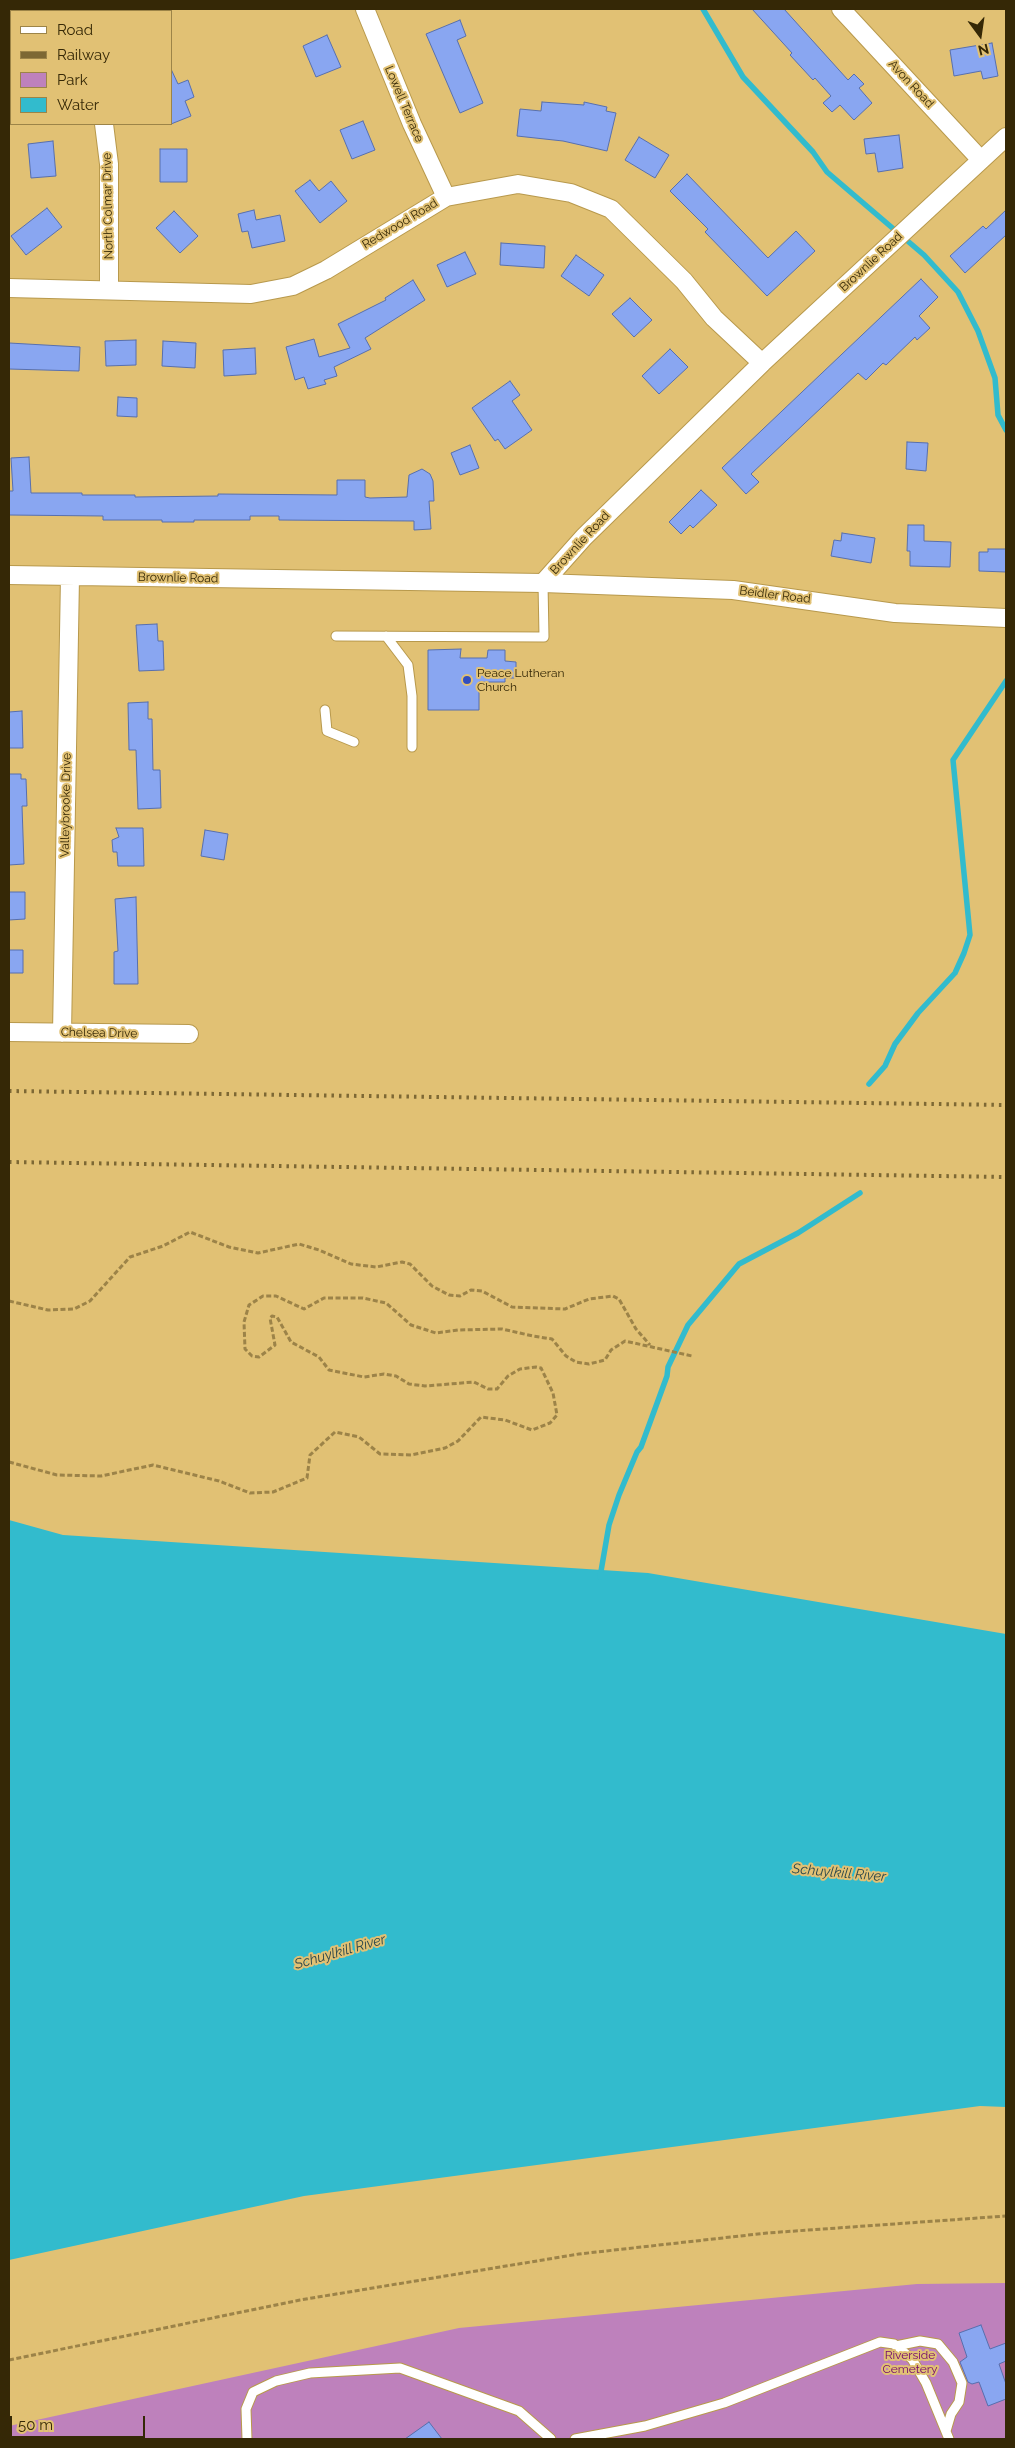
<!DOCTYPE html>
<html>
<head>
<meta charset="utf-8">
<style>
	body { margin:0 }
	#map { position:relative; width:1015px; height:2448px; overflow:hidden; background:#e1c174; font-family:Raleway,sans-serif }
	canvas { display:block }
	.frame { position:absolute; inset:0; border:10px solid #352806; pointer-events:none }
	.legend { position:absolute; left:10px; top:10px; width:162px; height:115px; box-sizing:border-box; background:#e1c174; border:1px solid #9c8448; margin:0; padding:6px 9px; list-style:none; font-size:15px; color:#352806 }
	.legend li { display:flex; align-items:center; gap:10px; height:25px }
	.legend b { width:25px; border:1px solid #9c8448 }
	.north { position:absolute; left:955px; top:10px; width:50px; height:50px; -webkit-text-stroke:4px #e1c174; paint-order:stroke; rotate:166deg; font-size:14px; font-weight:700; line-height:20px; text-align:center; color:#352806 }
	.north::after { content:''; display:block; margin:auto; width:18px; height:22px; background:#352806; clip-path:polygon(50% 0,100% 100%,50% 72%,0 100%) }
	.scale { position:absolute; left:10px; top:2416px; width:135px; height:22px; box-sizing:border-box; border:2px solid #352806; border-top:0; padding-left:6px; font-size:15px; line-height:18px; white-space:nowrap; color:#352806; -webkit-text-stroke:4px #e1c174; paint-order:stroke }
</style>
</head>
<body>
<div id="map">
<canvas width="1015" height="2448"></canvas>
<div class="frame"></div>
<ul class="legend">
<li><b style="height:6px;background:#fff"></b>Road</li>
<li><b style="height:6px;background:#7d6834"></b>Railway</li>
<li><b style="height:14px;background:#be81bc"></b>Park</li>
<li><b style="height:14px;background:#32bbcd"></b>Water</li>
</ul>
<div class="north">N</div>
<div class="scale">50 m</div>
</div>
<script>
const context = document.querySelector('canvas').getContext('2d');
context.lineJoin = 'round';
function paint(path, color) { context.fillStyle = color; context.fill(path, 'evenodd'); }
const shape = rows => new Path2D(rows.map(r => 'M' + r).join(''));
function trace(path, color, width, dash) { context.strokeStyle = color; context.lineWidth = width; context.lineCap = dash ? 'butt' : 'round'; context.setLineDash(dash || []); context.stroke(path); }
function label(font, color, halo, rows, align = 'center') {
  context.font = font + ' Raleway,sans-serif'; context.lineWidth = 4; context.setLineDash([]); context.textBaseline = 'middle'; context.strokeStyle = halo; context.fillStyle = color; for (const [text, x, y, turn = 0] of rows) {
    context.save(); context.translate(x, y); context.rotate((+turn || 0) * Math.PI / 180); context.textAlign = isNaN(turn) ? turn : align; if (halo) context.strokeText(text, 0, 0); context.fillText(text, 0, 0); context.restore();
  }
}
const green = shape([
	[1006,2283,1006,2439,9,2439,9,2426,459,2328,917,2284]
]);
const water = shape([
	[9,1520,63,1535,648,1573,1006,1634,1006,2107,980,2106,304,2196,9,2260]
]);
const stream = shape([
	[703,9,743,77,813,152,827,172,924,255,958,292,978,331,995,378,998,415,1006,430],
	[869,1084,885,1066,895,1044,918,1013,955,973,964,953,970,935,953,760,1006,681],
	[600,1577,609,1525,619,1495,637,1452,641,1447,667,1376,668,1367,688,1325,739,1264,798,1233,860,1193]
]);
const building = shape([
	[752,9,784,9,848,80,854,74,864,84,859,88,872,103,854,120,840,105,832,112,823,103,831,96,815,78,813,80,790,55,792,53,752,9],
	[460,20,466,36,457,40,483,103,460,113,426,34,460,20],
	[327,35,341,67,316,77,303,46,327,35],
	[992,43,998,76,983,79,981,71,954,76,950,50,992,43],
	[171,69,178,84,188,80,194,97,185,101,191,116,171,124,171,69],
	[542,102,584,105,584,102,607,107,606,111,616,113,607,151,563,141,517,136,520,109,541,111,542,102],
	[363,121,375,150,352,159,340,130,363,121],
	[899,135,903,168,878,172,875,153,866,154,864,139,899,135],
	[639,137,669,155,655,178,625,160,639,137],
	[53,141,56,176,31,178,28,144,53,141],
	[160,149,187,149,187,182,160,182,160,149],
	[687,174,768,258,796,231,815,251,767,296,705,232,708,229,670,191,687,174],
	[310,180,319,191,331,181,347,201,320,223,295,191,310,180],
	[47,208,62,227,26,255,11,236,47,208],
	[254,210,256,220,280,215,285,241,252,248,248,231,242,232,238,214,254,210],
	[1006,210,1006,235,965,273,950,256,983,226,986,229,1006,210],
	[174,211,198,236,180,253,156,228,174,211],
	[501,243,545,246,544,268,500,265,501,243],
	[465,252,476,274,447,287,437,265,465,252],
	[576,255,604,275,589,296,561,276,576,255],
	[921,279,938,297,919,316,930,328,917,340,915,337,886,365,883,363,866,380,858,373,751,474,759,482,746,494,722,468,921,279],
	[413,280,425,300,365,338,371,349,334,367,337,376,324,380,326,384,308,389,304,377,295,380,286,347,314,339,319,357,350,348,338,324,386,300,385,298,413,280],
	[630,298,652,320,634,337,612,314,630,298],
	[136,340,136,365,106,366,105,341,136,340],
	[163,341,196,343,195,368,162,366,163,341],
	[9,343,80,347,79,371,9,369,9,343],
	[255,348,256,374,224,376,223,350,255,348],
	[670,349,688,367,659,394,642,376,670,349],
	[510,381,520,395,512,401,532,430,505,449,498,439,495,441,472,408,510,381],
	[118,397,137,398,137,417,117,416,118,397],
	[907,442,928,443,926,471,906,469,907,442],
	[470,445,479,468,460,475,451,453,470,445],
	[29,457,31,493,82,493,82,495,135,495,135,497,218,496,218,494,337,495,337,480,365,480,365,497,370,498,407,497,409,475,422,469,430,474,433,481,434,501,429,501,431,529,414,530,414,521,279,520,279,516,250,516,250,520,194,520,194,522,162,522,162,520,103,520,103,516,9,515,9,491,13,491,11,458,29,457],
	[701,490,717,505,693,528,690,525,681,534,669,522,701,490],
	[908,525,924,525,924,541,951,542,950,567,910,566,910,551,907,551,908,525],
	[842,533,875,538,871,563,831,556,834,540,841,541,842,533],
	[988,549,1006,549,1006,572,979,571,979,552,988,552,988,549],
	[157,624,158,641,163,641,164,670,139,671,136,625,157,624],
	[461,649,460,658,487,658,488,650,505,650,505,661,516,662,516,678,505,678,505,682,479,682,479,710,428,710,428,650,461,649],
	[148,702,148,719,152,719,153,770,160,770,161,808,138,809,136,750,129,750,128,703,148,702],
	[22,711,23,748,9,748,9,712,22,711],
	[9,774,21,774,21,779,26,779,27,806,22,806,24,864,9,865,9,774],
	[116,828,143,828,144,866,118,866,117,852,113,852,112,840,119,837,116,828],
	[205,830,228,834,224,860,201,856,205,830],
	[9,892,25,892,25,919,9,920,9,892],
	[136,897,138,984,114,984,114,952,118,951,115,899,136,897],
	[9,950,23,950,23,973,9,973,9,950],
	[981,2325,990,2349,1006,2343,1006,2361,999,2364,1006,2384,1006,2399,988,2406,979,2382,972,2384,968,2382,960,2362,967,2357,959,2333,981,2325],
	[429,2422,442,2439,405,2439,429,2422]
]);
const path = shape([
	[9,1301,48,1310,74,1309,90,1301,130,1257,163,1246,190,1232,229,1247,258,1253,299,1244,319,1250,351,1264,376,1267,402,1262,410,1264,432,1286,449,1295,460,1296,471,1290,482,1291,512,1307,565,1309,589,1299,613,1296,619,1299,636,1329,650,1345],
	[9,1462,57,1475,101,1476,153,1465,219,1481,250,1493,273,1492,307,1478,310,1455,335,1432,359,1437,380,1454,411,1455,445,1448,458,1441,481,1417,505,1420,532,1430,550,1423,557,1415,553,1393,541,1368,536,1367,520,1369,508,1376,497,1389,488,1389,474,1382,425,1386,409,1384,396,1376,384,1374,364,1377,329,1370,319,1357,291,1342,277,1317,272,1316,270,1318,275,1345,259,1357,252,1356,245,1349,244,1322,249,1305,263,1296,276,1296,304,1309,324,1298,363,1298,386,1303,411,1325,436,1333,458,1330,502,1329,533,1336,552,1339,566,1356,576,1362,589,1364,605,1360,611,1350,625,1341,692,1356],
	[9,2360,300,2300,579,2254,767,2233,1006,2216]
]);
const service = shape([
	[336,636,544,637,543,583],
	[386,636,408,665,412,696,412,747],
	[325,710,327,731,354,742],
	[896,2346,920,2341,938,2344,953,2362,962,2383,959,2402,951,2414,946,2431],
	[247,2439,246,2409,253,2392,276,2381,310,2373,400,2368,519,2411,551,2439],
	[575,2439,645,2426,724,2403,880,2342,894,2344,912,2359,926,2383,949,2439]
]);
const minor = shape([
	[365,9,412,124,446,197],
	[841,9,981,160],
	[9,19,11,19],
	[104,124,109,164,109,289],
	[9,288,251,294,293,286,326,270,446,197,518,184,571,193,611,209,684,281,714,318,762,363],
	[9,575,543,583,584,537,762,363,1006,137],
	[543,583,733,590,895,613,1006,618],
	[9,1032,189,1034],
	[62,1033,70,577]
]);
const rail = shape([
	[9,1091,1006,1105],
	[9,1162,1006,1177]
]);
const markers = [
	[467,680,5,"#314ebf"]
];
const streetNames = [
	["Avon Road",911,84,47],
	["Lowell Terrace",404,104,67],
	["North Colmar Drive",108,206,-91],
	["Redwood Road",400,224,-31],
	["Brownlie Road",871,262,-43],
	["Brownlie Road",580,543,-47],
	["Brownlie Road",178,578,1],
	["Beidler Road",775,595,7],
	["Valleybrooke Drive",66,805,-89],
	["Chelsea Drive",99,1033,1]
];
const poiNames = [
	["Peace Lutheran",477,673],
	["Church",477,687]
];
const parkNames = [
	["Riverside",910,2355],
	["Cemetery",910,2369]
];
const waterNames = [
	["Schuylkill River",839,1873,5],
	["Schuylkill River",340,1952,-16]
];
paint(green, '#be81bc');
paint(water, '#32bbcd');
trace(stream, '#32bbcd', 5.5);
paint(building, '#89a6f1');
trace(building, '#576fae', 1);
trace(service, '#b8994c', 11);
trace(minor, '#b8994c', 20);
trace(path, '#9c8348', 3, [5, 2.5]);
trace(service, '#fff', 9);
trace(minor, '#fff', 18);
trace(rail, '#7d6834', 4, [2.5, 5]);
for (const [x, y, r, color] of markers) { const dot = new Path2D(); dot.arc(x, y, r, 0, 2 * Math.PI); context.fillStyle = color; context.fill(dot); trace(dot, '#e1c174', 2); }
label('12px', '#352806', '#e1c174', streetNames);
label('12px', '#352806', '#e1c174', poiNames, 'left');
label('12px', '#6e026f', '#e1c174', parkNames);
label('italic 14px', '#2b474b', '#e1c174', waterNames);
</script>
</body>
</html>
